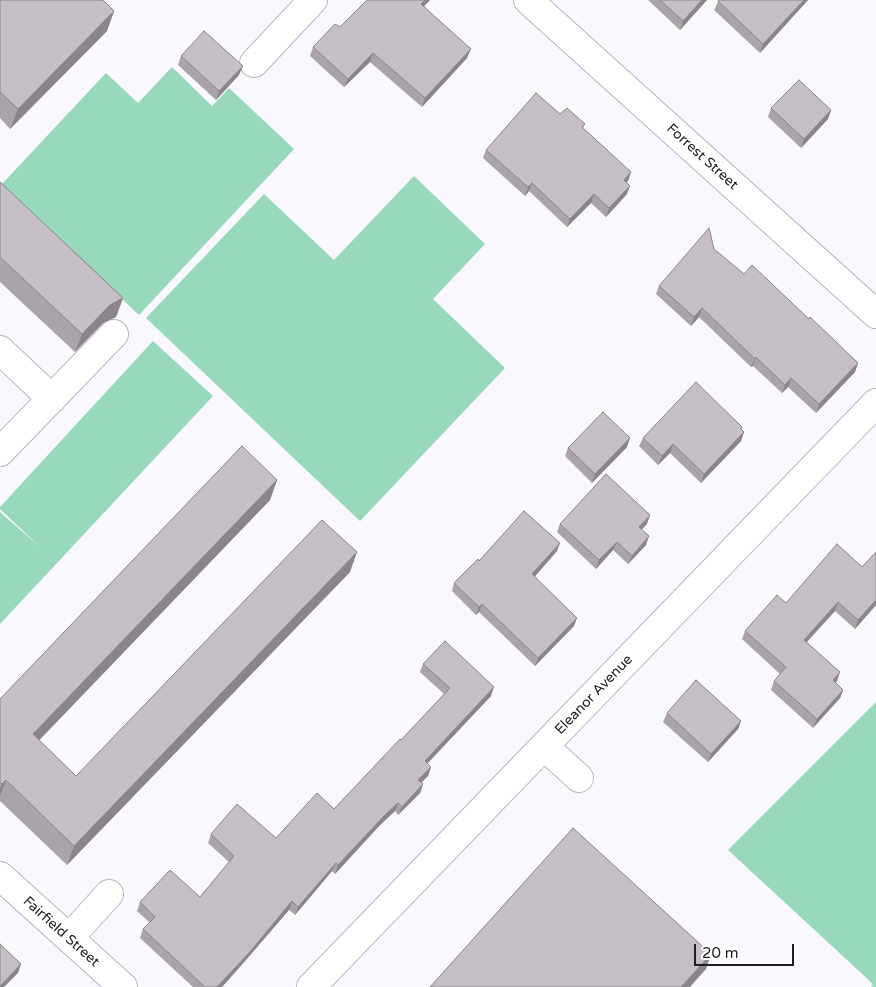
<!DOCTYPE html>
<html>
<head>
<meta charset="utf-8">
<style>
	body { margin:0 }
	#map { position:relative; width:876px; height:987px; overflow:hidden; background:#f9f8ff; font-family:"Varela Round",sans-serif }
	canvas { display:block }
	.scale { position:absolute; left:694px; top:944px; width:100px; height:22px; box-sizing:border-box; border:2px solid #1e1d21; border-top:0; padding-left:6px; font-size:15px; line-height:18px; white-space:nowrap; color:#1e1d21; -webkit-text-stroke:4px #fff; paint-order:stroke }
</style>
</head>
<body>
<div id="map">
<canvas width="876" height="987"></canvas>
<div class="scale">20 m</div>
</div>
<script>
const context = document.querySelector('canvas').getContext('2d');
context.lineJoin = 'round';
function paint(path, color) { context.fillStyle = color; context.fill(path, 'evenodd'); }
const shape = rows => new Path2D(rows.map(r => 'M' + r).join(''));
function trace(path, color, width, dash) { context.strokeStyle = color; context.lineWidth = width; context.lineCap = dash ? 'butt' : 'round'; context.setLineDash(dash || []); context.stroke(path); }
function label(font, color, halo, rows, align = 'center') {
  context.font = font + ' "Varela Round",sans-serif'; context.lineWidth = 5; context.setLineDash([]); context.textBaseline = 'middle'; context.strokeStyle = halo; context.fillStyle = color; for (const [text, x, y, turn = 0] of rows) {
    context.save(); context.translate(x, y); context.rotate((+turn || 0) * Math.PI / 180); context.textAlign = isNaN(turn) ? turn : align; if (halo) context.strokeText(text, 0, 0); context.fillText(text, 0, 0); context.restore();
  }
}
const green = shape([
	[172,67,212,106,229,88,294,149,139,315,1,185,106,73,138,103],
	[414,176,485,244,433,299,505,368,360,521,146,318,264,194,334,260],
	[153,341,213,396,0,624,0,512,40,547,0,509,0,507],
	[876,702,876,987,871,987,873,984,728,850]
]);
const minor = shape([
	[528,0,876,314],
	[254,63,313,0],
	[0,350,52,399],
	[0,452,114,334],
	[544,746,579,778],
	[0,876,123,987],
	[69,938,109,894],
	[311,987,876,403]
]);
const wall = shape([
	[0,0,114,11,107,31,10,129,0,118],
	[367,0,430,0,424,6,467,58,422,107,370,62,344,87,310,56,313,47,340,27],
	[648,0,707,0,680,30],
	[719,0,808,0,760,53,714,10],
	[181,56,239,75,216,100,178,65],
	[771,108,831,110,828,119,801,148,768,117],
	[560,114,585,124,583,128,631,172,628,181,626,182,627,194,606,217,591,203,567,227,529,191,525,196,483,158,486,150],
	[0,182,123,298,116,317,103,323,75,352,0,282],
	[714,249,744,274,809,319,858,363,855,372,816,413,788,387,782,393,753,366,751,367,699,317,691,326,656,294,659,286],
	[742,427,741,429,744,432,741,441,701,483,670,453,658,465,639,446,643,438],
	[627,447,592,483,565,456,568,448],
	[277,480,270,500,39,740,76,776,350,572,67,865,0,801,0,699],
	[560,524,647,524,642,529,646,545,628,564,613,550,596,569,557,532],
	[557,551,535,576,574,626,535,666,479,612,476,615,452,591,454,583,479,561],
	[876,552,876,605,855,629,835,611,807,642,837,681,835,682,843,690,840,698,813,728,771,690,774,681,780,674,742,639,745,631,786,603,862,567],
	[423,664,491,696,427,764,431,767,428,776,421,782,423,784,420,793,398,815,395,811,380,825,335,874,332,871,295,915,289,910,245,961,222,987,193,987,140,938,143,929,150,923,137,911,140,902,200,897,229,862,208,843,211,834,276,838,334,809,401,740,444,694,420,672],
	[667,713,741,721,738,729,708,762,663,722]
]);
const shadedWall = shape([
	[425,0,430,0,418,12,421,4],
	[702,0,707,0,680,30,683,21],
	[804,0,808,0,760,53,763,44],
	[114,11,107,31,10,129,18,109],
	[471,49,467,58,422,107,425,98],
	[373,53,370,62,344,87,348,79],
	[243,66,239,75,216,100,219,91],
	[831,110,828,119,801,148,804,139],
	[631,172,628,181,620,189,624,180],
	[532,183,529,191,525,196,528,187],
	[630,186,627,194,606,217,609,208],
	[594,194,591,203,567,227,570,219],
	[123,298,116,317,103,323,75,352,82,334,110,305],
	[702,308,699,317,691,326,694,317],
	[756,357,753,366,751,367],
	[858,363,855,372,816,413,819,404],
	[791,378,788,387,782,393,785,385],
	[744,432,741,441,701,483,704,474],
	[630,438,627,447,592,483,595,474],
	[673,444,670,453,658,465,662,456],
	[277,480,270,500,26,754,33,734],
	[650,515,647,524,636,535,639,527],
	[649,536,646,545,628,564,632,556],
	[617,542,613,550,596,569,599,560],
	[560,543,557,551,530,582,532,574],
	[357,552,350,572,67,865,74,846],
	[876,600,876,605,855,629,858,620],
	[838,602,835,611,801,648,804,640],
	[482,604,479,612,476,615,479,607],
	[577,618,574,626,535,666,538,658],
	[840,672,837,681,830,689,833,680],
	[494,687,491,696,421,770,425,761],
	[843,690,840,698,813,728,817,719],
	[741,721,738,729,708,762,711,754],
	[431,767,428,776,415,789,418,780],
	[6,780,0,796,0,789,2,784],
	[423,784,420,793,398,815,402,807],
	[398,803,395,811,380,825,335,874,338,865,383,817],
	[336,863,332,871,295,915,298,907],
	[292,901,289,910,245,961,222,987,217,987],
	[711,954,706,969,690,987,681,987],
	[21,964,18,973,4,987,0,987,0,986]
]);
const building = shape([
	[0,0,103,0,114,11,18,109,0,92,0,0],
	[367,0,425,0,421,4,471,49,425,98,373,53,348,79,313,47,335,24,340,27,367,0],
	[660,0,702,0,683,21,660,0],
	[719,0,804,0,763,44,718,1,719,0],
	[204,31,243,66,219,91,181,56,204,31],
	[799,80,831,110,804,139,771,108,799,80],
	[536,93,560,114,567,108,585,124,582,127,631,172,624,180,630,186,609,208,594,194,570,219,532,183,528,187,486,150,536,93],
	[0,182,123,298,110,305,82,334,0,257,0,182],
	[709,228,714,249,744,274,752,265,809,319,810,317,858,363,819,404,791,378,785,385,756,357,755,359,702,308,694,317,659,286,709,228],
	[696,382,742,427,741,429,744,432,704,474,673,444,662,456,643,438,696,382],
	[603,412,630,438,595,474,568,448,603,412],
	[242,446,277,480,33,734,76,776,322,520,357,552,74,846,6,780,2,784,0,782,0,699,242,446],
	[606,474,650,515,639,527,649,536,632,556,617,542,599,560,560,524,606,474],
	[524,511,560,543,532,574,577,618,538,658,482,604,479,607,454,583,478,559,479,561,524,511],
	[837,544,862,567,876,552,876,600,858,620,838,602,804,640,840,672,833,680,843,690,817,719,774,681,786,667,745,631,777,595,786,603,837,544],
	[445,641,494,687,425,761,431,767,418,780,423,784,402,807,398,803,383,817,338,865,336,863,298,907,292,901,249,953,217,987,205,987,143,929,155,917,140,902,170,870,200,897,234,856,211,834,237,804,276,838,317,793,334,809,400,739,401,740,450,688,423,664,445,641],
	[696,680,741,721,711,754,667,713,696,680],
	[573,828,711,954,681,987,430,987,573,828],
	[0,944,21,964,0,986,0,944]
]);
const streetNames = [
	["Forrest Street",702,157,42],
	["Eleanor Avenue",594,695,-46],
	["Fairfield Street",61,932,42]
];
paint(green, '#98d8bb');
trace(minor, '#b8b6c1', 30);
trace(minor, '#fff', 28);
paint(wall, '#aaa3ab');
paint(shadedWall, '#8b858b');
paint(building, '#c6bec7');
trace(building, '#8b858b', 1);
label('14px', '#1e1d21', '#fff', streetNames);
</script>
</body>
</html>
